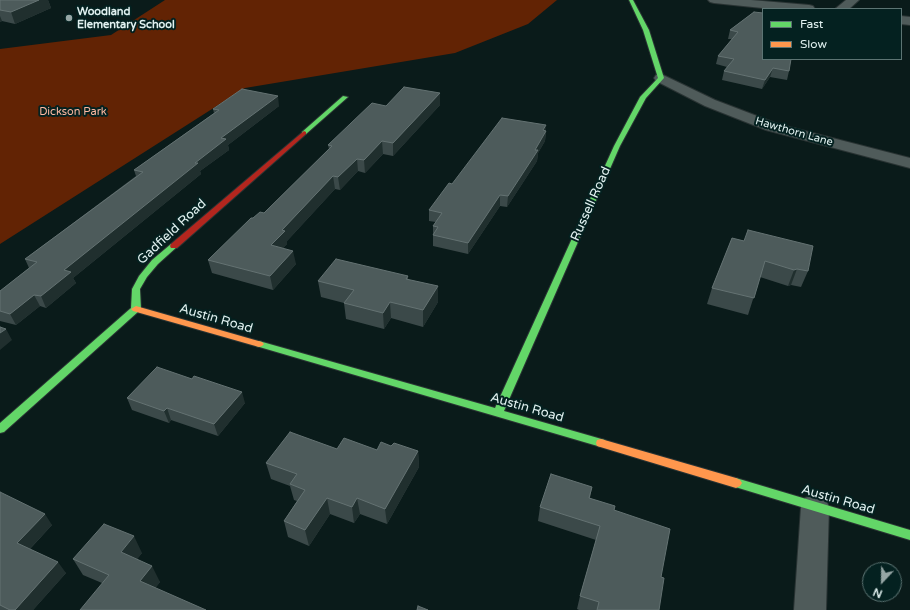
<!DOCTYPE html>
<html>
<head>
<meta charset="utf-8">
<style>
	body { margin:0 }
	#map { position:relative; width:910px; height:610px; overflow:hidden; background:#0a1b1a; font-family:"Varela Round",sans-serif }
	canvas { display:block }
	.legend { position:absolute; left:762px; top:8px; width:140px; height:52px; box-sizing:border-box; background:#042120; border:1px solid #5c7473; margin:0; padding:5px 7px; list-style:none; font-size:12px; color:#e1f1f0 }
	.legend li { display:flex; align-items:center; gap:8px; height:20px }
	.legend b { width:20px; border:1px solid #5c7473 }
	.north { position:absolute; left:862px; top:562px; width:40px; height:40px; box-sizing:border-box; background:#042120; border:1px solid #5c7473; border-radius:50%; rotate:202deg; font-size:11px; font-weight:700; line-height:16px; text-align:center; color:#e1f1f0 }
	.north::after { content:''; display:block; margin:auto; width:14px; height:18px; background:#96a6a5; clip-path:polygon(50% 0,100% 100%,50% 72%,0 100%) }
</style>
</head>
<body>
<div id="map">
<canvas width="910" height="610"></canvas>
<ul class="legend">
<li><b style="height:5px;background:#63d668"></b>Fast</li>
<li><b style="height:5px;background:#ff974d"></b>Slow</li>
</ul>
<div class="north">N</div>
</div>
<script>
const context = document.querySelector('canvas').getContext('2d');
context.lineJoin = 'round';
function paint(path, color) { context.fillStyle = color; context.fill(path, 'evenodd'); }
const shape = rows => new Path2D(rows.map(r => 'M' + r).join(''));
function trace(path, color, width, dash) { context.strokeStyle = color; context.lineWidth = width; context.lineCap = dash ? 'butt' : 'round'; context.setLineDash(dash || []); context.stroke(path); }
function label(font, color, halo, rows, align = 'center') {
  context.font = font + ' "Varela Round",sans-serif'; context.lineWidth = 4; context.setLineDash([]); context.textBaseline = 'middle'; context.strokeStyle = halo; context.fillStyle = color; for (const [text, x, y, turn = 0] of rows) {
    context.save(); context.translate(x, y); context.rotate((+turn || 0) * Math.PI / 180); context.textAlign = isNaN(turn) ? turn : align; if (halo) context.strokeText(text, 0, 0); context.fillText(text, 0, 0); context.restore();
  }
}
const green = shape([
	[165,0,557,0,528,24,455,53,245,88,0,244,0,49,111,35]
]);
const street = shape([
	[708,0,751,0,809,5,813,6,815,9,772,9,714,3,710,2,708,0],
	[846,0,859,0,849,9,835,9,846,0],
	[901,16,910,17,910,25,901,24,901,16],
	[661,74,715,100,778,124,910,158,910,168,766,130,705,106,656,81,654,78,656,75,661,74],
	[815,495,825,498,829,507,826,610,794,610,801,507,805,498,815,495]
]);
const fast = shape([
	[629,0,633,0,649,30,664,78,646,98,620,146,504,411,605,440,606,443,605,446,601,447,256,346,254,344,256,342,259,341,495,408,614,146,640,97,658,78,643,30,629,0],
	[343,96,348,97,306,134,302,134,302,132,343,96],
	[171,244,174,244,178,246,158,264,147,277,140,289,141,309,139,311,4,432,0,433,0,423,131,308,132,289,139,276,152,260,171,244],
	[736,478,910,530,910,540,732,486,730,483,732,480,736,478]
]);
const slow = shape([
	[136,306,262,342,264,344,262,346,259,347,133,311,131,309,136,306],
	[601,439,736,478,740,480,742,483,740,486,736,488,597,446,596,443,597,440,601,439]
]);
const jam = shape([
	[304,131,306,132,306,134,177,248,171,248,170,246,171,244,304,131]
]);
const wall = shape([
	[0,0,48,0,51,8,15,24,2,21,0,22],
	[754,12,789,71,787,80,770,77,762,89,722,80,724,71,727,67,716,64,718,56,732,39,728,39,730,30],
	[440,93,440,105,393,156,383,154,365,173,358,171,340,190,335,189,287,241,287,244,283,248,296,264,273,290,212,273,208,260,253,218,264,213,329,149,328,145,386,106],
	[279,106,228,145,229,150,200,171,201,174,73,278,76,283,46,308,40,306,16,325,0,321,0,291,29,268,25,259,136,176,134,170,214,113,213,109],
	[545,130,546,131,545,141,538,153,537,161,507,207,500,206,468,254,433,246,433,226,436,222,429,221,429,210,452,184],
	[732,238,808,271,801,287,791,285,788,286,760,277,748,315,707,304,712,288],
	[408,276,408,279,438,302,423,327,391,318,384,329,346,319,344,303,321,297,318,281],
	[127,398,245,403,218,436,171,420,169,423,132,410],
	[391,446,418,451,419,467,387,524,360,514,354,523,330,514,309,546,288,537,284,521,297,501,294,500,290,486,271,479,266,463,337,449,377,450],
	[592,487,590,498,614,510,661,577,659,610,579,610,577,609,580,596,596,540,538,521,540,507],
	[0,492,52,525,30,549,66,573,33,610,0,610],
	[142,553,137,559,160,582,155,588,102,583,83,575,73,559]
]);
const shadedWall = shape([
	[39,0,48,0,51,8,15,24,11,12],
	[0,16,2,21,0,22],
	[773,68,770,77,762,89,765,80],
	[440,93,440,105,393,156,393,143],
	[278,96,279,106,228,145,229,150,200,171,201,174,73,278,76,283,46,308,41,296,64,270,195,163,221,138],
	[546,125,545,141,538,153,537,161,507,207,508,196,535,150,543,130],
	[382,141,383,154,365,173,364,160],
	[357,159,358,171,340,190,338,177],
	[333,176,335,189,287,241,287,244,273,259,271,245,282,230],
	[500,195,500,206,468,254,468,243],
	[293,251,296,264,273,290,270,276],
	[797,269,791,285,788,286,794,270],
	[438,286,438,302,423,327,423,310],
	[34,295,40,306,16,325,10,314],
	[390,302,391,318,384,329,383,313],
	[6,329,12,340,0,350,0,333],
	[242,392,245,403,218,436,214,424],
	[167,408,171,420,169,423,164,411],
	[418,451,419,467,387,524,385,509],
	[327,498,330,514,309,546,305,530],
	[357,498,360,514,354,523,352,507],
	[45,514,52,525,25,554,17,543],
	[134,536,142,553,130,568,121,552],
	[58,562,66,573,33,610,15,610],
	[152,566,160,582,149,597,140,581]
]);
const building = shape([
	[0,0,39,0,11,12,0,10,0,0],
	[754,12,763,13,763,59,791,59,789,71,773,68,765,80,724,71,734,59,718,56,738,32,730,30,754,12],
	[404,87,440,93,393,143,382,141,364,160,357,159,338,177,333,176,282,230,285,231,271,245,293,251,270,276,208,260,251,218,253,218,260,212,264,213,332,146,328,145,372,103,386,106,404,87],
	[242,89,278,96,221,138,226,139,195,163,198,163,64,270,71,272,41,296,34,295,10,314,0,311,0,291,37,262,25,259,143,172,134,170,219,110,213,109,242,89],
	[502,118,546,125,543,130,546,131,535,150,538,150,508,196,500,195,468,243,433,235,438,227,433,226,442,213,429,210,449,183,452,184,502,118],
	[748,230,813,246,808,271,797,269,794,270,765,261,754,298,712,288,732,238,744,241,748,230],
	[336,259,408,276,406,279,438,286,423,310,390,302,383,313,344,303,354,290,318,281,336,259],
	[0,327,6,329,0,333,0,327],
	[157,367,192,379,194,376,242,392,214,424,167,408,164,411,127,398,157,367],
	[290,432,337,449,344,438,377,450,381,442,391,446,394,443,418,451,385,509,357,498,352,507,327,498,305,530,284,521,305,490,290,484,297,474,266,463,290,432],
	[551,474,592,487,589,498,615,506,614,510,670,529,661,577,664,578,659,610,597,610,599,602,580,596,600,526,540,507,551,474],
	[0,492,45,514,17,543,58,562,15,610,10,610,0,605,0,492],
	[104,524,134,536,121,552,152,566,140,581,206,610,80,610,109,575,73,559,104,524],
	[418,606,428,610,417,610,418,606]
]);
const markers = [
	[69,18,4,"#96a6a5"]
];
const farPoinames = [
	["Woodland",77,12],
	["Elementary School",77,25]
];
const farParknames = [
	["Dickson Park",73,112]
];
const farStreetnames = [
	["Hawthorn Lane",794,132,16]
];
const streetNames = [
	["Russell Road",591,204,-66],
	["Gadfield Road",172,232,-43],
	["Austin Road",216,319,16],
	["Austin Road",527,408,16],
	["Austin Road",838,500,16]
];
paint(green, '#622304');
trace(street, '#293333', 2);
trace(fast, '#293333', 2);
trace(slow, '#293333', 2);
trace(jam, '#293333', 2);
paint(street, '#4f5b5a');
paint(fast, '#63d668');
paint(slow, '#ff974d');
paint(jam, '#b3261e');
paint(wall, '#3b4949');
paint(shadedWall, '#202f2e');
paint(building, '#4d5b5b');
trace(building, '#647272', 1);
for (const [x, y, r, color] of markers) { const dot = new Path2D(); dot.arc(x, y, r, 0, 2 * Math.PI); context.fillStyle = color; context.fill(dot); trace(dot, '#042120', 1.5); }
label('bold 11px', '#e1f1f0', '#042120', farPoinames, 'left');
label('11px', '#fdb8a0', '#042120', farParknames);
label('11px', '#e1f1f0', '#042120', farStreetnames);
label('13px', '#e1f1f0', '#042120', streetNames);
</script>
</body>
</html>
